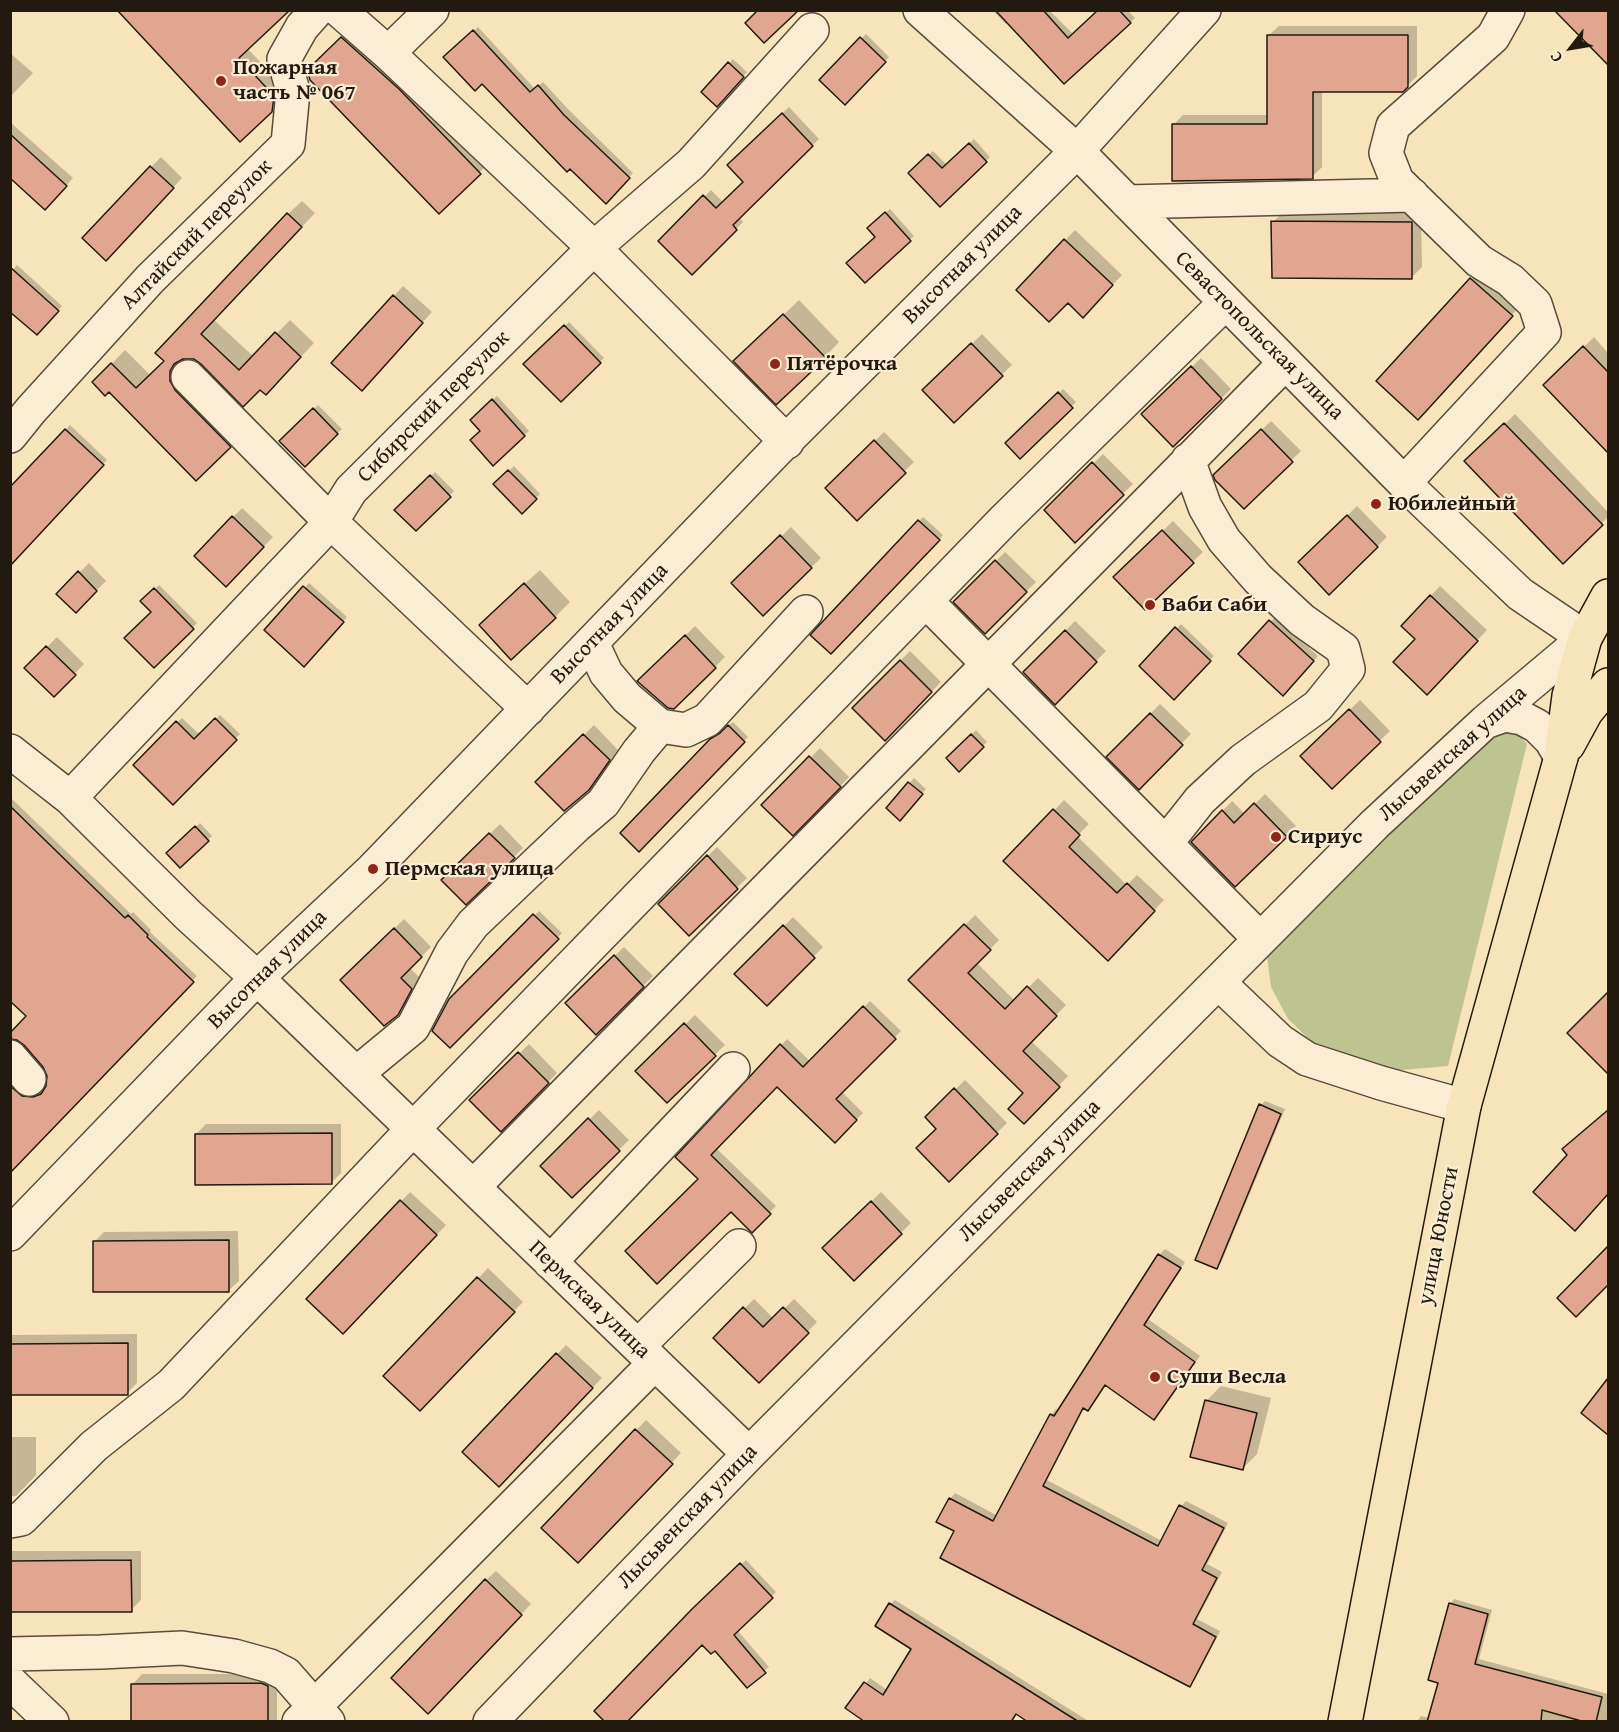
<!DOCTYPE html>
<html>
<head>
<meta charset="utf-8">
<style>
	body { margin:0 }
	#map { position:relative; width:1619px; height:1732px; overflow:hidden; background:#f7e4bb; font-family:"Gentium Book Plus",serif }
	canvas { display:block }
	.frame { position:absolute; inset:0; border:12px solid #22190f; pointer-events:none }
	.north { position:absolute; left:1541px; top:18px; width:60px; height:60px; -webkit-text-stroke:4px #faedd3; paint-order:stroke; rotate:239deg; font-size:16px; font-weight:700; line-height:24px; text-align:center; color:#22190f }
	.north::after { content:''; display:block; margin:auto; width:21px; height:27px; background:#22190f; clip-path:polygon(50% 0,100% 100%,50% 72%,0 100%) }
</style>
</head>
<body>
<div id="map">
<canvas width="1619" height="1732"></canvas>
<div class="frame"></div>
<div class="north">С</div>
</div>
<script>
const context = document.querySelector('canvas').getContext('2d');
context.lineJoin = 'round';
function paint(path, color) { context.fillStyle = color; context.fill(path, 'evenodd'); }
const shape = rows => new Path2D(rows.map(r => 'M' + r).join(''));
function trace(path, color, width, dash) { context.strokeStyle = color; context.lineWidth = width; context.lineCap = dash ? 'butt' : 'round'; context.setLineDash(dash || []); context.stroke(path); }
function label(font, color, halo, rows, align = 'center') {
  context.font = font + ' "Gentium Book Plus",serif'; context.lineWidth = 4.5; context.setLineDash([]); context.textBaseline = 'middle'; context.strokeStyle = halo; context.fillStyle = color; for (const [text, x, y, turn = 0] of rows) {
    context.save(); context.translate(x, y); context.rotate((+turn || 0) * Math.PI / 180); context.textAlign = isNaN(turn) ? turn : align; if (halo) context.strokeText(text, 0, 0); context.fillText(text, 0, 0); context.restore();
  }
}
const green = shape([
	[1510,725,1527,744,1448,1066,1391,1071,1312,1042,1288,1019,1271,987,1267,956,1489,732]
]);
const shadow = shape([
	[119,10,247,48,283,86,281,100,271,111],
	[992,10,1049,10,1074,35,1099,10,1127,10,1135,18,1064,82,1008,22,1006,24],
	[1556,10,1608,10,1608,63],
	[1279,26,1417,26,1417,76,1402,91,1322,91,1322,167,1312,177,1173,125,1183,115,1269,115,1269,35],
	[478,27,535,89,543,82,569,110,633,173,606,202,483,82,445,57],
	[352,28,489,163,439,212,308,71],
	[866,34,889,57,845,103,821,80],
	[10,53,33,73,10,97],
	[733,59,747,72,717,105,703,92],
	[789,107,819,139,739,217,743,222,692,273,660,241,711,190,724,203,745,182,729,165],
	[10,122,73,178,52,201,10,176],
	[974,139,990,157,940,205,910,173,933,151,947,165],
	[161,157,182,178,115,249,151,167],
	[302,201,315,213,214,320,254,357,290,320,314,343,280,379,260,388,194,358,183,358,183,367,244,433,196,479,109,390,94,382,125,350,151,376,166,361,288,214],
	[890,209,914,236,865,281,877,237,869,228],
	[1283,212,1421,213,1422,267,1412,277,1273,222],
	[1075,230,1122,275,1083,316,1068,301,1018,290],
	[17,265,62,306,37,333,10,273],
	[1481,269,1521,305,1428,408,1378,381],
	[403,286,432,312,372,379,394,296],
	[799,300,839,342,825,357,750,347],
	[569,322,604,358,561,400,526,364],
	[982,334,1012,365,954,421,925,390],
	[1594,337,1608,353,1608,450,1545,385],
	[1201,358,1231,389,1173,445,1143,414],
	[1063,389,1076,402,1020,457,1007,443],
	[497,396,529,431,493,464,482,431,472,420],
	[318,405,342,429,305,465,281,441],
	[1515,414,1608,512,1608,517,1563,562,1466,461],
	[1271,421,1301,451,1244,507,1215,475],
	[70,425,107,460,10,564,10,489],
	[884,432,914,462,857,518,827,488],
	[1103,454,1133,484,1075,540,1046,510],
	[514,466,540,494,522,512,495,484],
	[435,472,454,491,416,529,397,510],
	[1357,506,1387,537,1329,593,1300,562],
	[242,508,273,537,226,585,196,556],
	[923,517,943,535,831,652,812,635],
	[1173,521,1203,552,1145,608,1115,577],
	[791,527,821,558,763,614,733,583],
	[1005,552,1036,582,985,632,955,602],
	[89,563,106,581,76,611,58,594],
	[540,570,570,602,555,617,496,610],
	[309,583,347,617,309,660,266,630],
	[159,585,197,623,154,666,153,612,143,601],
	[1440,586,1487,630,1427,693,1417,639,1403,625],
	[1275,617,1318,656,1283,694,1240,654],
	[1075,621,1106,651,1055,703,1025,672],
	[1181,624,1214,656,1174,698,1141,666],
	[695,626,725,657,674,708,639,681],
	[57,637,84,664,54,695,26,668],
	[910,651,941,682,885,739,854,708],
	[1360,700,1390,731,1332,787,1302,756],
	[1160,704,1191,734,1139,787,1108,757],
	[220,715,240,734,173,803,135,765,182,718,200,735],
	[733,722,748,737,639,850,622,833,716,735],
	[594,725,618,750,598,779,588,789,537,782],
	[976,730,987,742,959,770,948,758],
	[820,748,849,777,793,834,764,805],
	[914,778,926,789,904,814,888,808],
	[1265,794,1296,826,1235,885,1193,842,1232,801,1245,814],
	[10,797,131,914,133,912,151,930,150,932,197,976,10,1171,10,1077,28,1093,39,1093,45,1090,49,1076,28,1016,10,999],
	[1064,800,1089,824,1077,836,1127,885,1137,875,1164,900,1108,959,1005,861],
	[200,823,212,836,180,866,168,853],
	[500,824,523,848,466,903,443,880],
	[717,847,747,878,689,934,660,904],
	[539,911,562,933,450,1046,450,1000],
	[975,915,999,940,977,963,1015,1001,1038,978,1066,1005,1031,1041,1068,1076,1024,1122,1025,1093,911,980],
	[793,917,823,947,767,1004,737,974],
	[404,919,431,947,410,968,420,978,408,1003,397,1014,342,980],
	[624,947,653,976,596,1033,567,1003],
	[1608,994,1608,1072,1570,1033],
	[870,1001,901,1031,841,1091,863,1113,835,1141,777,1085,716,1148,776,1206,752,1230,678,1157,787,1039,810,1061],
	[695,1015,725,1045,667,1101,637,1071],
	[529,1044,557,1073,501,1130,472,1100],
	[965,1080,1007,1123,949,1180,938,1129,927,1117],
	[1265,1101,1285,1109,1221,1263,1217,1267,1261,1105],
	[1608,1109,1608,1194,1575,1229,1569,1155,1564,1150],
	[599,1110,629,1140,572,1196,542,1166],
	[206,1124,341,1124,341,1173,331,1183,196,1134],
	[410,1192,446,1225,343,1332,308,1299],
	[881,1192,911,1223,854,1279,824,1248],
	[238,1231,239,1281,229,1290,94,1242,104,1232],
	[1165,1249,1185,1262,1148,1319,1200,1356,1159,1413,1106,1384,1093,1404,1088,1409,1085,1407,1047,1480,1162,1541,1181,1506,1186,1501,1228,1523,1207,1564,1222,1572,1197,1619,1220,1631,1195,1680,1189,1685,956,1531,950,1499,955,1493,998,1516,1051,1415,1056,1409,1059,1411,1159,1255],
	[488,1268,523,1302,420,1409,385,1376],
	[754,1299,774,1319,794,1299,817,1322,759,1381,715,1338],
	[137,1334,137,1383,127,1393,10,1394,10,1335],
	[566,1345,602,1378,499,1485,464,1452],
	[1608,1382,1608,1433,1583,1413],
	[1221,1386,1271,1398,1257,1454,1242,1469,1206,1401],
	[646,1420,681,1453,578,1561,543,1528],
	[10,1437,36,1437,36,1475,16,1496,10,1496],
	[10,1551,141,1551,141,1600,131,1610,10,1610],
	[746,1560,776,1592,737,1630,769,1667,747,1686,715,1649,693,1610],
	[496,1571,531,1604,428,1712,486,1580],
	[1454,1599,1492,1610,1479,1659,1608,1694,1608,1722,1417,1722,1421,1716,1430,1718,1440,1682,1450,1604],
	[895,1600,1090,1722,1031,1722,1017,1713,1011,1722,944,1722,848,1707,870,1678,887,1690,913,1648,890,1604],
	[142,1674,271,1674,277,1676,277,1722,133,1722,133,1684]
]);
const building = shape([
	[117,10,290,10,239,58,274,96,272,112,240,142,117,10],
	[758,10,799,10,764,43,745,23,758,10],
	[995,10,1043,10,1068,38,1098,10,1119,10,1131,23,1064,84,995,10],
	[1554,10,1608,10,1608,65,1554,10],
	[473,30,530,92,538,85,564,115,630,178,606,204,570,169,567,172,482,84,475,91,443,57,473,30],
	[1267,35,1408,35,1408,87,1403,92,1313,92,1313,179,1172,181,1172,124,1267,124,1267,35],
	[341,37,399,89,481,174,439,214,310,80,307,70,341,37],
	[860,37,886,62,845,105,819,80,860,37],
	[728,62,744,77,717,107,701,92,728,62],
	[782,113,813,146,733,225,737,230,692,275,658,241,703,195,716,208,743,182,727,165,782,113],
	[10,134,67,186,45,210,10,178,10,134],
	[969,143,987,162,940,207,908,173,928,154,942,168,969,143],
	[150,166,174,188,106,261,82,238,150,166],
	[885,212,911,241,865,283,846,263,875,237,867,228,885,212],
	[287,213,302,227,201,334,239,370,275,332,301,357,266,395,260,390,243,407,201,364,194,359,183,359,174,364,170,371,170,381,175,390,231,447,196,481,109,392,105,396,92,382,111,363,136,388,164,361,155,353,287,213],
	[1271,221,1412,222,1412,279,1272,278,1271,221],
	[1064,239,1113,285,1083,318,1068,303,1049,322,1016,290,1064,239],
	[10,267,59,311,37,335,10,312,10,267],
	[1470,278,1513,316,1418,420,1376,381,1470,278],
	[393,295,423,323,362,391,331,363,393,295],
	[783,314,826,358,776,405,733,361,783,314],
	[564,325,601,363,561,402,523,364,564,325],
	[971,343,1003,376,954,423,922,390,971,343],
	[1583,346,1608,372,1608,453,1543,385,1583,346],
	[1191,366,1222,399,1173,447,1141,414,1191,366],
	[1058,392,1073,408,1020,459,1005,443,1058,392],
	[492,399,525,436,493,466,470,440,480,431,470,420,492,399],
	[313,408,338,434,305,467,279,441,313,408],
	[1504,423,1603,525,1563,564,1464,461,1504,423],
	[65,429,104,465,10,566,10,487,65,429],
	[1261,429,1293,462,1244,509,1215,480,1213,475,1261,429],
	[874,440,906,473,857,521,825,488,874,440],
	[1092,462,1124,495,1075,543,1044,510,1092,462],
	[508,470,537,499,522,514,493,484,508,470],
	[430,475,451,497,416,531,394,510,430,475],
	[1347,515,1378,547,1329,595,1298,562,1347,515],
	[232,516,264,547,226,587,194,556,232,516],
	[918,520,940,540,831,654,810,635,918,520],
	[1162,530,1194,563,1145,610,1113,577,1162,530],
	[780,535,812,568,763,616,731,583,780,535],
	[995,560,1027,592,985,634,953,602,995,560],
	[78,571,97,591,76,613,56,594,78,571],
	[524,583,556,618,511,660,479,625,524,583],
	[303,586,344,622,304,667,264,630,303,586],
	[154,588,194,629,154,668,124,638,151,612,140,601,154,588],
	[1430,595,1478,641,1427,695,1393,662,1415,639,1401,626,1430,595],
	[1269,620,1314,661,1283,696,1238,654,1269,620],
	[1175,627,1211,661,1174,700,1139,666,1175,627],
	[1065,630,1097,662,1055,705,1023,672,1065,630],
	[685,635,716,668,674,709,668,708,637,681,685,635],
	[46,646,76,675,54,697,24,668,46,646],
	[900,660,932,692,885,741,852,708,900,660],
	[1349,709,1381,742,1332,789,1300,756,1349,709],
	[1150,713,1183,745,1139,790,1106,757,1150,713],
	[215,718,237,740,173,805,133,765,176,721,194,739,215,718],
	[728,725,745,742,639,852,620,833,710,739,720,733,728,725],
	[583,734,610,760,589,790,564,811,535,782,583,734],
	[971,734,984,747,959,772,946,758,971,734],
	[809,756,841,787,793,836,761,805,809,756],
	[908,782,923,794,900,821,886,808,908,782],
	[1254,803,1287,837,1235,887,1191,842,1222,810,1234,823,1254,803],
	[10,806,125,918,128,915,148,935,147,937,194,982,10,1173,10,1086,22,1096,33,1097,41,1094,46,1086,47,1076,43,1067,24,1045,17,1040,10,1039,10,1033,26,1016,10,1001,10,806],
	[1053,809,1080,835,1069,847,1117,893,1127,883,1155,911,1108,961,1003,861,1053,809],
	[195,826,209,841,180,868,166,853,195,826],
	[489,833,515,858,466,905,441,880,489,833],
	[707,855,738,889,689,936,658,904,707,855],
	[533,914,559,939,450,1048,432,1031,449,999,533,914],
	[964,924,991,950,968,973,1005,1009,1027,986,1057,1016,1023,1051,1060,1087,1024,1124,1008,1109,1023,1093,908,980,964,924],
	[783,925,815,958,767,1006,734,974,783,925],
	[394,928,422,957,401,978,412,989,398,1015,384,1026,340,980,394,928],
	[614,955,644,987,596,1035,565,1003,614,955],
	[1608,992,1608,1074,1567,1033,1608,992],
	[863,1006,896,1039,836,1099,857,1120,835,1143,777,1087,711,1155,771,1214,752,1233,731,1212,657,1284,625,1251,698,1179,675,1157,780,1044,803,1067,863,1006],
	[684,1023,716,1056,667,1103,635,1071,684,1023],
	[518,1052,549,1083,501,1132,469,1100,518,1052],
	[954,1088,998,1134,949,1182,916,1148,936,1129,925,1117,954,1088],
	[1259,1104,1281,1114,1217,1269,1195,1260,1259,1104],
	[1608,1110,1608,1194,1575,1231,1533,1192,1567,1155,1562,1149,1608,1110],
	[588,1118,620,1151,572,1198,540,1166,588,1118],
	[332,1133,332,1184,195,1185,195,1134,332,1133],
	[400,1200,437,1235,343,1334,306,1299,400,1200],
	[871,1201,902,1234,854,1281,822,1248,871,1201],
	[229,1240,229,1292,93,1292,93,1241,229,1240],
	[1608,1246,1608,1285,1576,1317,1557,1298,1608,1246],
	[1158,1254,1181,1268,1144,1325,1195,1362,1154,1420,1105,1385,1088,1411,1083,1408,1043,1486,1158,1546,1179,1505,1224,1528,1202,1570,1217,1578,1193,1624,1216,1637,1190,1687,940,1558,954,1531,936,1522,949,1498,993,1521,1050,1414,1054,1416,1158,1254],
	[477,1277,515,1312,420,1411,383,1376,477,1277],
	[743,1307,763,1327,783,1307,809,1333,759,1383,713,1338,743,1307],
	[128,1343,128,1395,10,1395,10,1344,128,1343],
	[556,1353,593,1388,499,1487,462,1452,556,1353],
	[1608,1378,1608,1435,1581,1413,1608,1378],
	[1205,1400,1257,1413,1243,1470,1190,1457,1205,1400],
	[635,1429,673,1464,578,1563,541,1528,635,1429],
	[131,1560,132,1612,10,1612,10,1561,131,1560],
	[740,1563,773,1598,734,1635,766,1673,747,1688,715,1651,711,1654,702,1645,627,1722,605,1722,594,1711,692,1609,740,1563],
	[485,1579,522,1615,428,1714,391,1678,485,1579],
	[889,1603,1079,1722,1028,1722,1016,1714,1011,1722,865,1722,845,1708,864,1682,883,1695,911,1649,875,1626,889,1603],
	[1449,1603,1488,1614,1475,1664,1602,1697,1596,1722,1585,1722,1542,1710,1541,1722,1427,1722,1438,1683,1428,1680,1449,1603],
	[261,1683,268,1686,268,1722,131,1722,131,1684,261,1683]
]);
const minor = shape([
	[339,10,388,53,594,248,787,442],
	[388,53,432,10],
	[1127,202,1412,195],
	[188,377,331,522,528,709],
	[10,436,31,410,150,279,288,144,293,91,284,59,302,27,317,10],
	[1404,483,1544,332,1535,304,1510,280,1479,261,1397,181,1386,153,1393,126,1493,37,1508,10],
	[926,601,1260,939],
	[592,643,606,673,627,698,660,726,686,730,707,720,806,612],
	[1485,722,1505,715,1522,718,1537,726,1551,740,1561,757],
	[10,751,70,798,188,915,257,978,749,1454],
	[70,798,331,522,351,490,594,248,691,164,812,30],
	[1166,843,1200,800,1243,760,1318,706,1348,669,1343,649,1302,620,1258,579,1224,540,1205,507,1188,460],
	[1218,982,1280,1041,1307,1059,1381,1083,1464,1106],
	[10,1057,29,1079],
	[356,1074,413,1027,452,952,473,924,576,826,603,803,639,751,660,726],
	[473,1187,1285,363],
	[10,1234,257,978,373,869,777,450,1077,151,1204,10],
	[550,1262,733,1069],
	[638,1346,739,1246],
	[10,1521,21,1519,94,1446,171,1385,413,1129,1005,519,1225,303],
	[10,1654,101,1652,182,1648,234,1656,270,1666,286,1674,328,1722],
	[10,1682,52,1722],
	[299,1722,655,1363],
	[490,1722,749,1454,1375,824,1485,722,1585,638,1520,594,1404,483,1077,151,920,10]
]);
const major = shape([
	[1568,745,1586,712,1608,685],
	[1345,1722,1464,1106,1561,757,1569,696,1585,638,1608,596]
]);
const markers = [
	[221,81,6,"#8f2418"],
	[775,364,6,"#8f2418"],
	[1376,504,6,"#8f2418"],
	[1150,605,6,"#8f2418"],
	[1276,837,6,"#8f2418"],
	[373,869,6,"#8f2418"],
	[1155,1377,6,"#8f2418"]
];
const poiNames = [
	["Пожарная",233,68],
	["часть № 067",233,93],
	["Пятёрочка",787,364],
	["Юбилейный",1388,504],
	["Ваби Саби",1162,605],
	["Сириус",1288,837],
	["Пермская улица",385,869],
	["Суши Весла",1167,1377]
];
const streetNames = [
	["Алтайский переулок",197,235,-45],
	["Высотная улица",963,265,-45],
	["Севастопольская улица",1259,336,45],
	["Сибирский переулок",434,407,-45],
	["Высотная улица",610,624,-46],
	["Лысьвенская улица",1453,754,-42],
	["Высотная улица",268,970,-45],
	["Лысьвенская улица",1030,1171,-45],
	["улица Юности",1439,1236,-79],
	["Пермская улица",589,1300,44],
	["Лысьвенская улица",688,1517,-46]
];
paint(green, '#bec48f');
paint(shadow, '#0003');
paint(building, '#e1a690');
trace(building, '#22190f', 1.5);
trace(minor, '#574c3a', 36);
trace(major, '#22190f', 36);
trace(minor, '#faedd3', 33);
trace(major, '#f7e4bb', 33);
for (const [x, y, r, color] of markers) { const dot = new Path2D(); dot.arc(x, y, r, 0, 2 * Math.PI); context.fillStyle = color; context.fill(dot); trace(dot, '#faedd3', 2); }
label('bold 22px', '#22190f', '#faedd3', poiNames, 'left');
label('22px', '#22190f', '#faedd3', streetNames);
</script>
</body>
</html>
